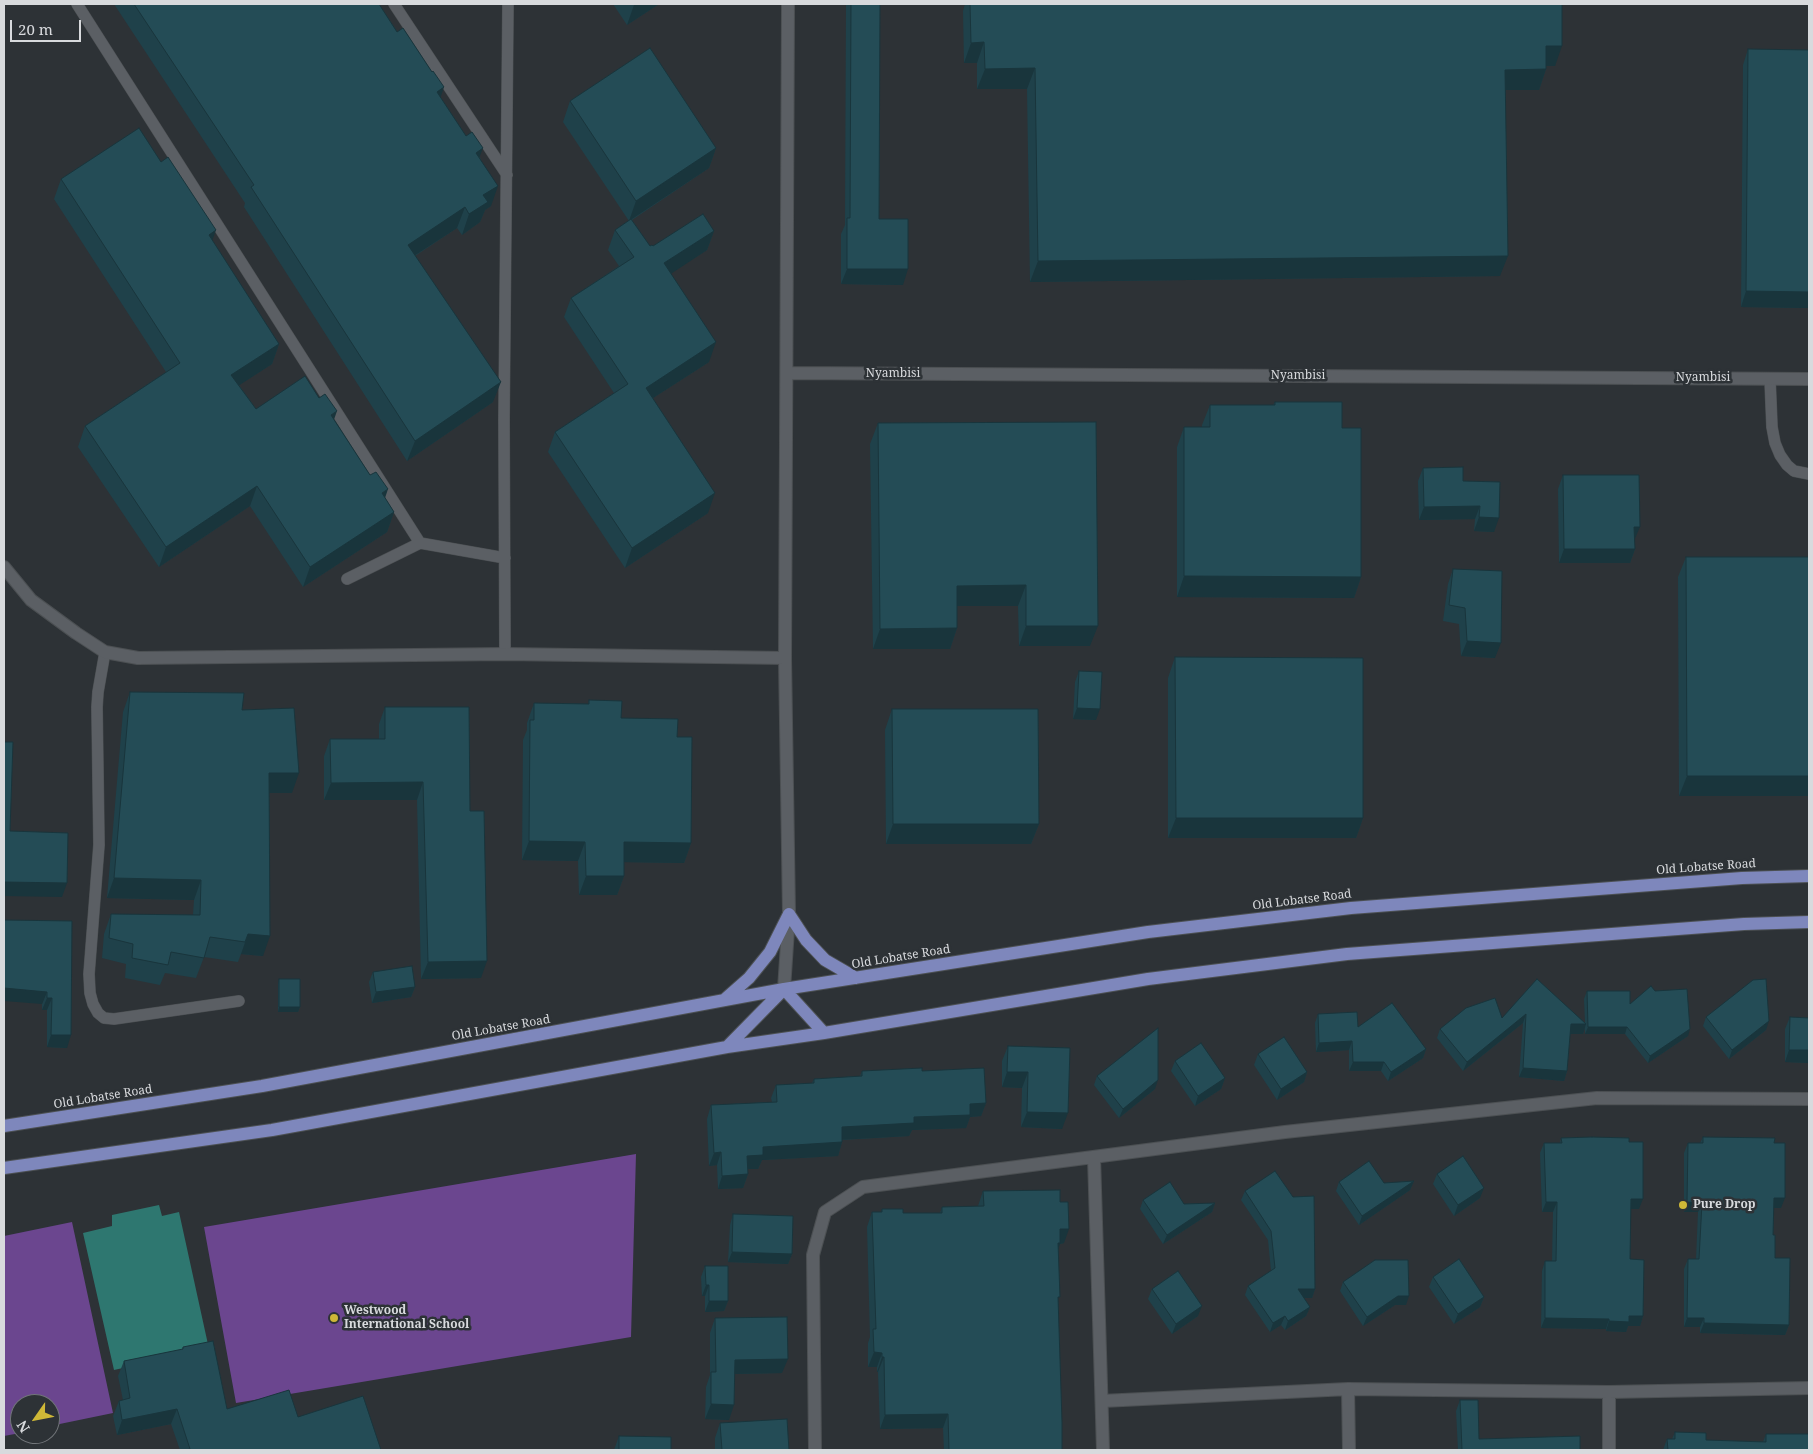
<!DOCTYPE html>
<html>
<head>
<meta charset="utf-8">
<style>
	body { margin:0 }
	#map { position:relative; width:1813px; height:1454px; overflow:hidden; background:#2d3236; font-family:"Noto Serif",serif }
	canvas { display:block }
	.frame { position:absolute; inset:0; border:5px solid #d8dadd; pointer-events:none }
	.north { position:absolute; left:10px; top:1394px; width:50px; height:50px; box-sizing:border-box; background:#2d3236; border:1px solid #717579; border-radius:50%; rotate:237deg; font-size:14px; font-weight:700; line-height:20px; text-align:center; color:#d8dadd }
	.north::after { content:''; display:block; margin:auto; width:18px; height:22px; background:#cfb837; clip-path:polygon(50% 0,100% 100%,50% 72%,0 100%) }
	.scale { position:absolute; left:10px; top:20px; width:71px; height:22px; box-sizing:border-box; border:2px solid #d8dadd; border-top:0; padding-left:6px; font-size:15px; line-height:18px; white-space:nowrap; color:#d8dadd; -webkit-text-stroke:4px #2d3236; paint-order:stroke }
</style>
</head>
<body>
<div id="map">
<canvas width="1813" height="1454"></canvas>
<div class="frame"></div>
<div class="north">N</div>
<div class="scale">20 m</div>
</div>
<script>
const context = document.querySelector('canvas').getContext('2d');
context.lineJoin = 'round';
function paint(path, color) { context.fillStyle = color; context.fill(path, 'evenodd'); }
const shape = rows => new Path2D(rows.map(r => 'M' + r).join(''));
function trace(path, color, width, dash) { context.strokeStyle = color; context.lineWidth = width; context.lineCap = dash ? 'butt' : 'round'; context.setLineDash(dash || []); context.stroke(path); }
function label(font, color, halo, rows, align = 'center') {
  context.font = font + ' "Noto Serif",serif'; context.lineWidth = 5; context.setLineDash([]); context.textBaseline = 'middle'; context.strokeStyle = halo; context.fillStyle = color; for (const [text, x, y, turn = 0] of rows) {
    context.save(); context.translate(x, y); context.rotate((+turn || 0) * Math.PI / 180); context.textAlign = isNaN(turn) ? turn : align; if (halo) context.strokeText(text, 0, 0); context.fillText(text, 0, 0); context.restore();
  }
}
const green = shape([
	[636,1154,631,1337,236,1403,204,1227],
	[72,1222,113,1413,50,1426,50,1404,20,1404,20,1433,4,1436,4,1236]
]);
const water = shape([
	[159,1205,162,1216,179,1212,209,1349,114,1370,83,1233,112,1226,112,1215]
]);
const lane = shape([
	[77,4,420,543],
	[394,4,507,175],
	[1770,379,1772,427,1775,443,1780,455,1787,465,1794,471,1809,474],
	[347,579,420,543,505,558],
	[105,652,98,692,97,707,99,845,89,974,90,993,93,1004,98,1013,104,1018,114,1019,239,1001],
	[505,654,504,419,508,4]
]);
const street = shape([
	[787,373,1809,379],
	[4,567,31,600,76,633,105,652,138,658,505,654,785,658],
	[784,989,789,914,785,658,788,4],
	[1094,1157,1103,1450],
	[1348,1389,1349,1450],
	[1609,1392,1609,1450],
	[1102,1401,1348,1389,1609,1392,1809,1388],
	[815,1450,813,1255,825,1212,863,1187,1285,1132,1597,1098,1809,1099]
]);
const primary = shape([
	[724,1000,749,978,770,952,789,914,806,940,825,960,856,978],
	[727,1047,784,989,824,1033],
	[4,1126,262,1086,784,989,1148,932,1351,908,1742,878,1809,876],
	[4,1168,272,1130,727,1047,824,1033,1148,979,1347,954,1744,924,1809,922]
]);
const wall = shape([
	[114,4,379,4,480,157,491,206,485,210,480,222,462,235,457,228,415,256,493,402,407,461,244,207,245,203],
	[613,4,659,4,627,25],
	[846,4,880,4,879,219,903,285,841,284,841,234,845,225],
	[965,4,1562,4,1555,66,1546,66,1546,69,1539,90,1505,90,1500,276,1030,282,1027,89,977,89,977,63,964,63,963,11],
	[1748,49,1809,308,1741,307,1743,65],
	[570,101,716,148,709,168,632,220,650,246,714,231,707,250,671,273,709,362,653,398,708,513,625,568,548,452,555,432,614,393,564,317,571,298,619,266,608,250,615,230,629,221,563,122],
	[61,179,212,240,279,344,272,364,239,385,256,409,334,420,394,512,387,532,303,587,250,506,159,567,78,447,85,426,166,372,54,199],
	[1275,402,1342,428,1361,577,1354,598,1177,597,1177,447,1184,427,1202,427,1202,425,1210,405,1273,405],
	[878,423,1090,646,1019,646,1018,606,957,606,957,628,950,649,873,649,870,444],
	[1423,468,1463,481,1500,482,1494,532,1474,531,1475,519,1419,520,1418,481],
	[1563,475,1634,541,1635,549,1630,563,1559,563,1558,489],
	[1686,557,1809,557,1809,796,1679,796,1678,577],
	[1453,569,1495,658,1461,656,1459,624,1443,621,1448,584],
	[1175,657,1363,818,1356,838,1168,838,1168,678],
	[1079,671,1096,720,1073,719,1075,682],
	[130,692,242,710,292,793,269,793,263,956,241,954,238,962,204,957,196,978,165,973,160,985,125,978,126,964,102,958,104,934,111,914,193,915,194,900,107,898,123,712],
	[589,700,621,718,677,737,691,843,684,863,624,862,624,876,617,895,579,895,578,861,522,860,523,740,527,730,527,723,534,703,588,704],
	[385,707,470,811,481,978,421,979,417,800,324,800,324,756,330,739,379,739,379,724],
	[892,709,1039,824,1031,844,886,844,885,730],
	[72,921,67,1048,47,1047,47,1010,42,1010,42,1004],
	[373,972,415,987,411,997,372,1003,369,982],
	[279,979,300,1007,298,1012,278,1012,278,984],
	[1537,979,1585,1023,1584,999,1587,991,1630,1004,1688,1036,1648,1063,1625,1034,1585,1034,1585,1028,1583,1034,1570,1034,1567,1071,1564,1081,1519,1077,1523,1023,1463,1071,1437,1038,1440,1029,1502,1018],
	[1318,1014,1426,1049,1423,1058,1388,1081,1381,1071,1349,1071,1349,1050,1316,1052,1315,1023],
	[1706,1017,1766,1030,1729,1059,1703,1026],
	[1790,1017,1809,1018,1809,1063,1785,1062,1785,1029],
	[1008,1046,1070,1048,1062,1129,1021,1127,1022,1088,1002,1087,1002,1061],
	[1258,1054,1307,1072,1304,1082,1277,1100,1254,1065],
	[1175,1061,1225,1078,1221,1089,1195,1106,1171,1071],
	[862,1071,922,1071,986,1103,981,1116,970,1117,966,1128,912,1130,909,1136,842,1140,842,1142,838,1156,762,1160,758,1169,747,1169,748,1174,743,1188,718,1189,717,1165,709,1166,707,1119,711,1105,772,1102,771,1098,776,1085,812,1083,814,1079,860,1076],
	[1097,1076,1155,1089,1119,1118,1094,1085],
	[1703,1137,1774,1143,1781,1208,1774,1208,1773,1235,1775,1258,1789,1325,1785,1335,1700,1333,1700,1327,1684,1327,1684,1269,1688,1259,1696,1259,1698,1212,1684,1212,1684,1153,1688,1143,1700,1143],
	[1561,1138,1629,1142,1639,1209,1631,1209,1630,1259,1643,1316,1640,1326,1628,1326,1626,1332,1606,1331,1606,1329,1541,1328,1542,1271,1545,1261,1552,1261,1553,1212,1542,1212,1540,1153,1544,1143,1560,1143],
	[1437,1174,1480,1198,1454,1216,1433,1184],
	[1414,1181,1410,1190,1359,1225,1336,1191,1339,1182,1384,1183],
	[983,1191,1060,1202,1064,1243,1060,1244,1058,1248,1058,1304,1062,1450,944,1450,943,1428,880,1429,878,1372,877,1372,877,1367,868,1367,868,1343,870,1337,867,1227,872,1212,881,1212,882,1209,903,1213,940,1213,942,1207,978,1206],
	[1245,1191,1315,1289,1312,1298,1304,1298,1310,1307,1306,1316,1285,1330,1281,1325,1270,1332,1245,1295,1248,1286,1271,1271,1268,1240,1241,1200],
	[1143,1200,1184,1204,1215,1203,1212,1212,1163,1244,1140,1209],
	[733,1214,792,1254,788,1264,728,1262,730,1225],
	[705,1266,728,1301,724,1311,705,1312,705,1296,702,1296,701,1277],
	[1433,1277,1484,1297,1480,1307,1454,1324,1429,1287],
	[1343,1282,1406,1305,1395,1305,1363,1326,1340,1291],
	[1152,1289,1198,1316,1172,1334,1148,1299],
	[715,1318,782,1373,735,1374,729,1420,705,1419,706,1387,710,1375,710,1333],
	[183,1347,227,1409,298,1417,381,1450,180,1450,171,1424,117,1435,113,1416,119,1401,123,1400,118,1376,124,1361,182,1350],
	[1460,1400,1479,1439,1580,1450,1458,1450,1456,1411],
	[720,1423,789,1450,715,1450,715,1438],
	[1675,1432,1706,1440,1763,1442,1766,1434,1809,1450,1663,1450,1667,1439,1672,1439],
	[619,1436,671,1450,614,1450]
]);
const shadedWall = shape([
	[636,4,659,4,627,25,634,5],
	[984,42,977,63,964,63,971,43],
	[1546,46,1562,46,1555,66,1538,66],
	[1035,68,1027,89,977,89,985,69],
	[1546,69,1539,90,1497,90,1505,70],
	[444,87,437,108,437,92],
	[483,148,475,169,476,153],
	[716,148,709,168,629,221,636,201],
	[498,186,491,206,485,210,480,222,462,235,469,214,483,195],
	[465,207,457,228,400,265,408,245],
	[216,230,209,250,209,235],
	[714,231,707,250,657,283,664,263],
	[1508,256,1500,276,1030,282,1038,261],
	[847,269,908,269,903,285,841,284],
	[1746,291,1809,292,1809,308,1741,307],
	[716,342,709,362,639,407,646,388],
	[279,344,272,364,224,395,231,375],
	[501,382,493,402,407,461,415,441],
	[337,411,330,431,331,415],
	[257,486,250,506,159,567,166,547],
	[388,489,381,510,382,493],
	[715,493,708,513,625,568,632,548],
	[1480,506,1475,519,1419,520,1424,507],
	[394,512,387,532,303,587,310,567],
	[1479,517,1499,518,1494,532,1474,531],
	[1634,527,1640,527,1634,541],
	[1564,549,1635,549,1630,563,1559,563],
	[1184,576,1361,577,1354,598,1177,597],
	[1026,585,1018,606,949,606,957,586],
	[1026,626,1098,626,1090,646,1019,646],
	[957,628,950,649,873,649,880,629],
	[1467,641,1501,643,1495,658,1461,656],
	[1077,708,1100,709,1096,720,1073,719],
	[269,773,299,773,292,793,262,793],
	[1687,776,1809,776,1809,796,1679,796],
	[423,782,417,800,324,800,331,783],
	[1176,818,1363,818,1356,838,1168,838],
	[893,824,1039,824,1031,844,886,844],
	[529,841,585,842,578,861,522,860],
	[624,842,691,843,684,863,617,862],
	[586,876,624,876,617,895,579,895],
	[114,878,201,880,194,900,107,898],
	[4,882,67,883,62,897,4,896],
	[248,934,270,936,263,956,241,954],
	[487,961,481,978,421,979,428,962],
	[415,987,411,997,372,1003,376,992],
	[4,988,47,992,42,1004,4,1001],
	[47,998,52,998,47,1010,42,1010],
	[279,1007,300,1007,298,1012,278,1012],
	[1526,1014,1523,1023,1463,1071,1467,1062],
	[1769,1021,1766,1030,1729,1059,1732,1050],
	[1571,1024,1586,1024,1583,1034,1567,1034],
	[1588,1027,1627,1027,1625,1034,1585,1034],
	[1690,1029,1688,1036,1648,1063,1650,1056],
	[51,1035,71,1035,67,1048,47,1047],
	[1352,1041,1349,1050,1316,1052,1319,1043],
	[1426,1049,1423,1058,1388,1081,1391,1072],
	[1789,1050,1809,1050,1809,1063,1785,1062],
	[1353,1062,1384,1062,1381,1071,1349,1071],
	[1523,1068,1567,1071,1564,1081,1519,1077],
	[1007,1072,1028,1072,1022,1088,1002,1087],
	[1307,1072,1304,1082,1277,1100,1281,1089],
	[1225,1078,1221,1089,1195,1106,1198,1096],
	[1158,1080,1155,1089,1119,1118,1123,1109],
	[986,1103,981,1116,970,1117,966,1128,912,1130,909,1136,837,1140,842,1127,914,1117,970,1104],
	[1027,1112,1068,1113,1062,1129,1021,1127],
	[842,1142,838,1156,762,1160,758,1169,742,1169,747,1156,763,1147],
	[721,1152,717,1165,709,1166,714,1153],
	[748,1174,743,1188,718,1189,722,1176],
	[1414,1181,1410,1190,1359,1225,1362,1216],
	[1484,1188,1480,1198,1454,1216,1458,1205],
	[1774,1198,1785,1198,1781,1208,1771,1208],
	[1631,1199,1643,1199,1639,1209,1627,1209],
	[1546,1202,1557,1202,1553,1212,1542,1212],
	[1687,1202,1702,1203,1698,1212,1684,1212],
	[1215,1203,1212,1212,1163,1244,1167,1235],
	[1060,1229,1069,1229,1064,1243,1060,1244,1055,1257],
	[732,1252,792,1254,788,1264,728,1262],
	[706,1285,709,1285,705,1296,702,1296],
	[1298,1289,1315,1289,1312,1298,1294,1298],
	[1398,1296,1409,1296,1406,1305,1395,1305,1363,1326,1367,1317],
	[1484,1297,1480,1307,1454,1324,1458,1314],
	[709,1301,728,1301,724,1311,705,1312],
	[1202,1306,1198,1316,1172,1334,1176,1324],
	[1310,1307,1306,1316,1285,1330,1288,1321],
	[1285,1316,1281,1325,1270,1332,1273,1323],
	[1629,1316,1643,1316,1640,1326,1628,1326,1626,1332,1606,1331,1609,1321],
	[1545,1318,1609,1319,1606,1329,1541,1328],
	[1687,1318,1704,1318,1700,1327,1684,1327],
	[1704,1323,1789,1325,1785,1335,1700,1333],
	[874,1352,882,1353,877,1367,868,1367],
	[882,1357,884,1357,878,1372,877,1372],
	[788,1359,782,1373,730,1374,735,1360],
	[711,1404,734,1405,729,1420,705,1419],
	[177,1409,171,1424,117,1435,122,1420],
	[948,1414,943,1428,880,1429,885,1415]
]);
const building = shape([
	[134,4,379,4,397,32,403,28,432,72,433,71,444,87,437,92,466,136,472,132,483,148,476,153,498,186,483,195,488,202,469,214,465,207,408,245,501,382,415,441,251,187,254,185,134,4],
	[851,4,880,4,879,219,908,219,908,269,847,269,847,218,850,218,851,4],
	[970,4,1562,4,1562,46,1546,46,1546,69,1505,70,1508,256,1038,261,1035,68,985,69,984,42,971,43,970,4],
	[650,48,716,148,636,201,570,101,650,48],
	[1748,49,1809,50,1809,292,1746,291,1748,49],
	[139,128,161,162,168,157,216,230,209,235,279,344,231,375,256,409,305,376,319,398,325,394,337,411,331,415,370,475,376,472,388,489,382,493,394,512,310,567,257,486,166,547,85,426,180,363,61,179,139,128],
	[703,214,714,231,664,263,716,342,646,388,715,493,632,548,555,432,628,384,571,298,634,257,615,230,631,219,650,246,652,245,653,246,703,214],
	[1275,402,1342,402,1342,428,1361,428,1361,577,1184,576,1184,427,1210,427,1210,405,1275,405,1275,402],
	[1096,422,1098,626,1026,626,1026,585,957,586,957,628,880,629,878,423,1096,422],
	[1463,467,1463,481,1500,482,1499,518,1479,517,1480,506,1424,507,1423,468,1463,467],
	[1563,475,1639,475,1640,527,1634,527,1635,549,1564,549,1563,475],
	[1686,557,1809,557,1809,776,1687,776,1686,557],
	[1453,569,1502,571,1501,643,1467,641,1465,608,1449,605,1453,569],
	[1175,657,1363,658,1363,818,1176,818,1175,657],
	[1079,671,1102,672,1100,709,1077,708,1079,671],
	[130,692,244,693,242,710,294,708,299,773,269,773,270,936,248,934,245,942,210,937,204,958,171,952,168,965,132,958,133,944,109,938,111,914,200,915,201,880,114,878,130,692],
	[589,700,622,701,621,718,678,719,677,737,692,737,691,843,624,842,624,876,586,876,585,842,529,841,530,720,534,720,534,703,589,704,589,700],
	[385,707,469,707,470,811,484,811,487,961,428,962,423,782,331,783,330,739,385,739,385,707],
	[892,709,1038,709,1039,824,893,824,892,709],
	[4,742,13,742,10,831,68,833,67,883,4,882,4,742],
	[4,920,72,921,71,1035,51,1035,52,998,47,998,47,992,4,988,4,920],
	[412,966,415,987,376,992,373,972,412,966],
	[279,979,300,979,300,1007,279,1007,279,979],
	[1537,979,1586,1024,1571,1024,1567,1071,1523,1068,1526,1014,1467,1062,1440,1029,1466,1008,1495,998,1502,1018,1537,979],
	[1766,979,1769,1021,1732,1050,1706,1017,1753,980,1766,979],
	[1651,986,1655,991,1687,989,1690,1029,1650,1056,1627,1027,1588,1027,1587,991,1630,991,1630,1004,1651,986],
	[1392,1003,1426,1049,1391,1072,1384,1062,1353,1062,1352,1041,1319,1043,1318,1014,1357,1012,1358,1027,1392,1003],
	[1790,1017,1809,1018,1809,1050,1789,1050,1790,1017],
	[1158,1028,1158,1080,1123,1109,1097,1076,1158,1028],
	[1284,1037,1307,1072,1281,1089,1258,1054,1284,1037],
	[1201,1043,1225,1078,1198,1096,1175,1061,1201,1043],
	[1008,1046,1070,1048,1068,1113,1027,1112,1028,1072,1007,1072,1008,1046],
	[922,1068,922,1071,984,1068,986,1103,970,1104,970,1115,914,1117,914,1123,842,1127,842,1142,763,1147,763,1155,747,1156,748,1174,722,1176,721,1152,714,1153,711,1105,777,1102,776,1085,814,1083,814,1079,862,1076,862,1071,922,1068],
	[1592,1137,1629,1138,1629,1142,1643,1142,1643,1199,1631,1199,1630,1259,1644,1260,1643,1316,1629,1316,1629,1322,1609,1321,1609,1319,1545,1318,1545,1261,1556,1261,1557,1202,1546,1202,1544,1143,1562,1143,1561,1138,1592,1137],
	[1703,1137,1775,1138,1774,1143,1785,1143,1785,1198,1774,1198,1773,1235,1775,1235,1775,1258,1790,1258,1789,1325,1704,1323,1704,1318,1687,1318,1688,1259,1699,1259,1702,1203,1687,1202,1688,1143,1703,1143,1703,1137],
	[1463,1156,1484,1188,1458,1205,1437,1174,1463,1156],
	[1369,1161,1384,1183,1414,1181,1362,1216,1339,1182,1369,1161],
	[1275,1171,1293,1197,1314,1196,1315,1289,1298,1289,1310,1307,1288,1321,1285,1316,1273,1323,1248,1286,1275,1268,1271,1231,1245,1191,1275,1171],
	[1170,1182,1184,1204,1215,1203,1167,1235,1143,1200,1170,1182],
	[1060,1190,1060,1202,1068,1202,1069,1229,1060,1229,1060,1243,1058,1243,1060,1297,1058,1297,1062,1422,1062,1450,949,1450,948,1414,885,1415,884,1357,882,1357,882,1353,874,1352,873,1329,876,1329,872,1212,882,1212,882,1209,903,1209,903,1213,942,1213,942,1207,984,1206,983,1191,1060,1190],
	[733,1214,793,1216,792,1254,732,1252,733,1214],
	[1459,1259,1484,1297,1458,1314,1433,1277,1459,1259],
	[1375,1260,1408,1260,1409,1296,1398,1296,1367,1317,1343,1282,1375,1260],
	[705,1266,728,1266,728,1301,709,1301,709,1285,706,1285,705,1266],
	[1178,1271,1202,1306,1176,1324,1152,1289,1178,1271],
	[787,1317,788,1359,735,1360,734,1405,711,1404,711,1372,716,1372,715,1318,787,1317],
	[213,1341,227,1409,289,1390,298,1417,363,1396,381,1450,185,1450,190,1449,177,1409,122,1420,119,1401,130,1398,124,1361,183,1349,183,1347,213,1341],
	[1460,1400,1478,1400,1479,1439,1580,1436,1580,1450,1462,1450,1460,1400],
	[787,1419,789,1450,722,1450,720,1423,787,1419],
	[1675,1432,1706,1433,1706,1440,1766,1442,1766,1434,1809,1434,1809,1450,1668,1450,1667,1439,1675,1439,1675,1432],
	[619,1436,671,1437,671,1450,619,1450,619,1436]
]);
const markers = [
	[1683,1205,5,"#cfb837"],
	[334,1318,5,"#cfb837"]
];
const streetNames = [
	["Nyambisi",893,374],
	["Nyambisi",1298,376],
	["Nyambisi",1703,378],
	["Old Lobatse Road",1706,867,-4],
	["Old Lobatse Road",1302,900,-7],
	["Old Lobatse Road",901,957,-9],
	["Old Lobatse Road",501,1028,-10],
	["Old Lobatse Road",103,1097,-9]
];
const poiNames = [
	["Pure Drop",1693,1205],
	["Westwood",344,1311],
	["International School",344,1325]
];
paint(green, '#6b468f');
paint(water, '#2e7770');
trace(lane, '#4c5053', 12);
trace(street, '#4c5053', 14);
trace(primary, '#4c5053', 14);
trace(lane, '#5b5f64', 11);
trace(street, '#5b5f64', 12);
trace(primary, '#7e87bc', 12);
paint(wall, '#1f414a');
paint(shadedWall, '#19353c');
paint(building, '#244c56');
trace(building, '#19353c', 1);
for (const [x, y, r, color] of markers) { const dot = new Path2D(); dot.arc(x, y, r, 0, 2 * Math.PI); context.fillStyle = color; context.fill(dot); trace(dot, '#2d3236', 2); }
label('12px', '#d8dadd', '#2d3236', streetNames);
label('bold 12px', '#d8dadd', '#2d3236', poiNames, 'left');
</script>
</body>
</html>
